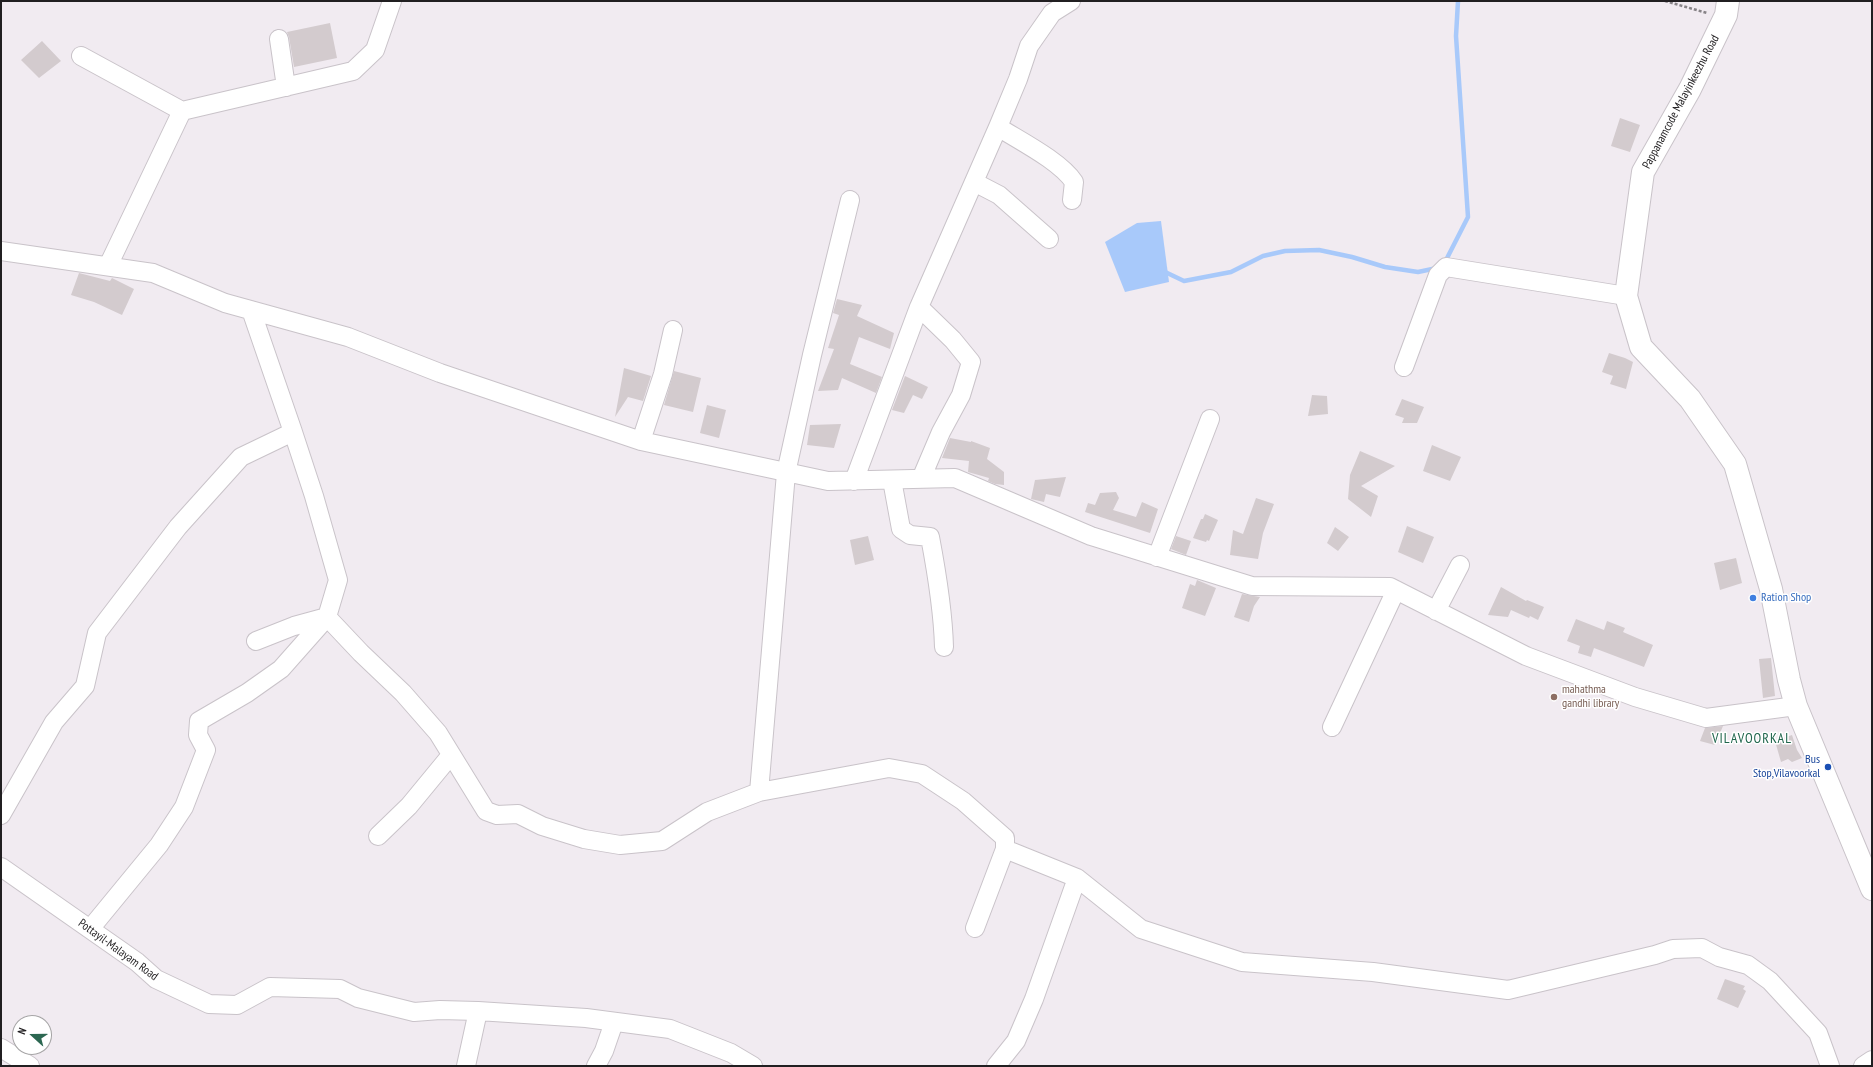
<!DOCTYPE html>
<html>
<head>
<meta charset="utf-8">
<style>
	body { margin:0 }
	#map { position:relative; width:1873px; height:1067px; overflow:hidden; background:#f1ebf1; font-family:"PT Sans Narrow",sans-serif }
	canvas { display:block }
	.frame { position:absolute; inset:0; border:2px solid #211f21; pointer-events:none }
	.north { position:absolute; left:12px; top:1015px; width:40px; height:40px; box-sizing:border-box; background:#fff; border:1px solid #a6a5a6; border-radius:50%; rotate:291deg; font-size:11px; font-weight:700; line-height:16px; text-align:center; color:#211f21 }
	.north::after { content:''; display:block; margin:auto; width:14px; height:18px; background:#2c6751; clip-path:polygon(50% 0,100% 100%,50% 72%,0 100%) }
</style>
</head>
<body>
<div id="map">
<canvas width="1873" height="1067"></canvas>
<div class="frame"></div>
<div class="north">N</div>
</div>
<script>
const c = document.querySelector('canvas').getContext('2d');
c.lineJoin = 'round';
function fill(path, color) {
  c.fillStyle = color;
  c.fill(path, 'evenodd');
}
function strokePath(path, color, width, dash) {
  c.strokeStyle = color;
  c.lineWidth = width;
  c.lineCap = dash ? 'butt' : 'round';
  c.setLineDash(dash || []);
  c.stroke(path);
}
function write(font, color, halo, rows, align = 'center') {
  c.font = font + ' "PT Sans Narrow",sans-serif';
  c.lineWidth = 3;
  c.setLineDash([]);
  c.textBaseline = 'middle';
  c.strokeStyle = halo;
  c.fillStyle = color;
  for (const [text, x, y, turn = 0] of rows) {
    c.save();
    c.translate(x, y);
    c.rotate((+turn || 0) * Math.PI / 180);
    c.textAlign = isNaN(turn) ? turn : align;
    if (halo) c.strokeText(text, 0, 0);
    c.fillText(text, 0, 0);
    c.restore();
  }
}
fill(new Path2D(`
	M1161,221L1169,282L1125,292L1105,242L1137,223Z`), '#a8c9fa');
strokePath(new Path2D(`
	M1444,264L1468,217L1456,36L1458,1
	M1163,271L1184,281L1231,272L1263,256L1285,251L1319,250L1352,257L1385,267L1418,272L1437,268`), '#a8c9fa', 4.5);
fill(new Path2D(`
	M330,23L337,58L294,67L289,37L287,32Z
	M42,41L61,61L39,78L21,60Z
	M1620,118L1640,125L1630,152L1611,146Z
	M79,273L110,281L112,278L134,289L122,315L94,302L71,295Z
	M837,299L862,305L857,316L894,333L890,349L859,337L850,364L882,377L876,393L842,378L838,390L818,391L834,349L828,348L839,315L833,313Z
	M1609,353L1625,358L1633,362L1626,389L1610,384L1613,376L1602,372Z
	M624,368L651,376L643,401L628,397L615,417Z
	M674,371L701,378L693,412L664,405Z
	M905,376L928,387L922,399L913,395L904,413L892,410Z
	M1312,395L1327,396L1328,414L1308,416Z
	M1402,399L1424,407L1417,423H1402L1404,418L1395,415Z
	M707,405L726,410L719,438L700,433Z
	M841,424L834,448L807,445L810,425Z
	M950,438L971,442V441L990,448L987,459L1004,472V485L995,484L988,481L989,478L968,472L969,461L942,458Z
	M1432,445L1461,457L1450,481L1423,471Z
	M1360,451L1395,466L1361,486L1378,496L1371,517L1348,499L1350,475Z
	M1066,477L1060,497L1046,494L1044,502L1031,499L1035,480Z
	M1116,492L1119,498L1113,510L1136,517L1142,502L1158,509L1150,533L1085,512L1088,503L1095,505L1100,493Z
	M1256,498L1274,504L1263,533L1258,559L1230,555L1233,530L1243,534Z
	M1205,514L1218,520L1209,541L1207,540L1206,542L1193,538L1201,519H1203Z
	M1407,526L1434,537L1423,563L1398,552Z
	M1335,527L1349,537L1338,551L1327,543Z
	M868,536L874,560L855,565L850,540Z
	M1176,536L1191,541L1186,555L1171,549Z
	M1736,558L1742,583L1720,590L1714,563Z
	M1197,580L1216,588L1205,616L1182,608L1190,584L1195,586Z
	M1501,587L1526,601L1527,600L1544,607L1538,620L1530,616L1529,618L1511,610L1508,617L1488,615Z
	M1242,594L1260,597L1254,606L1249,622L1234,617Z
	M1576,619L1604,630L1607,621L1625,628L1623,632L1653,645L1644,667L1594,648L1591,657L1578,653L1580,646L1567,641Z
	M1771,658L1775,696L1763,698L1759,659Z
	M1723,726L1715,745L1700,741L1705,728Z
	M1792,735L1797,750L1802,758L1792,762L1788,759L1781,762L1775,741Z
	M1725,979L1745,986L1743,989L1746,991L1738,1008L1717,999Z`), '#d3cbce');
const minor = new Path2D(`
	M279,39L286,87
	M81,56L182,111
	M998,127C1020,141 1060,161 1074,182L1072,200
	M974,182L999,195L1049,239
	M1,251L153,273L225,303L348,337L440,373L641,441L828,481L955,478L1091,536L1252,586L1390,587L1526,656L1635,697L1706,718L1796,706
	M108,266L182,111L353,71L375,50L392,1
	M1404,367L1438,275L1446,267L1626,296
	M641,441L663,374L673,330
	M921,479L941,432L961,395L971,362L953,340L919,307L998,127L1018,79L1029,46L1052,13L1071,1
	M892,480L901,529L910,535L930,537C937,574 943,610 944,647
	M854,481L919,307
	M1157,557L1210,419
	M1436,611L1460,565
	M256,641L294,626L327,617L361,653L403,693L438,733L486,811L497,815L518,814L542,826L584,839L620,845L662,841L707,812L759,792L889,768L922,774L963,801L1005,838V849L975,928
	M1332,727L1396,590
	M759,792L786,473L812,355L850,200
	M1,815L54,722L85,686L97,633L178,527L241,457L293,432L251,310
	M378,836L409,806L451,755
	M1005,849L1077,878L1141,929L1242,962L1373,972L1508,990L1655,955L1673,949L1702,948L1719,957L1748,965L1770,981L1818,1033L1830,1066
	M1,867L137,962L156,979L209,1004L237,1005L270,987L340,989L358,998L414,1012L440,1010L478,1011L586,1018L670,1029L731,1053L753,1066
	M90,929L159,845L184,807L206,750L198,735L199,721L247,693L281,669L327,617L338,580L314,496L293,432
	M1,1048L30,1066
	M466,1066L478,1011
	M596,1066L604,1051L614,1022
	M996,1066L1016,1041L1034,999L1077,878
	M1863,1066L1872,1060`);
const major = new Path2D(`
	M1728,1L1726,15L1690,89L1643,172L1626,296L1641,347L1690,399L1735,464L1771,589L1789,680L1796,706L1872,889`);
strokePath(minor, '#c9c3c9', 20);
strokePath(major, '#c9c3c9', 24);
strokePath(new Path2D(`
	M1665,1L1707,13`), '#878387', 2.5, [3, 2]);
strokePath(minor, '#fff', 18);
strokePath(major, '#fff', 22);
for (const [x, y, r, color] of [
	[1753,598,4,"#3f7fe0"],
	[1554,697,4,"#8d6e63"],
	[1828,767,4,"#1a4fb4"]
]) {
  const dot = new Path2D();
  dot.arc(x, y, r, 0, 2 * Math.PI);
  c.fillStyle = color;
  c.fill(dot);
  strokePath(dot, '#fff', 1.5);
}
write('12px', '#211f21', '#fff', [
	["Pappanamcode Malayinkeezhu Road",1681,102,-62],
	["Pottayil-Malayam Road",118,950,36]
]);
write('12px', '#366cbe', '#fff', [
	["Ration Shop",1761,598]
], 'left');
write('12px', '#785e54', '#fff', [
	["mahathma",1562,690],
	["gandhi library",1562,704]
], 'left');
write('12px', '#164399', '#fff', [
	["Bus",1820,760],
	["Stop,Vilavoorkal",1820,774]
], 'right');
c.letterSpacing = '1px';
write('14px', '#20664d', '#fff', [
	["VILAVOORKAL",1752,739]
]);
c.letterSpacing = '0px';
</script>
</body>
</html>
